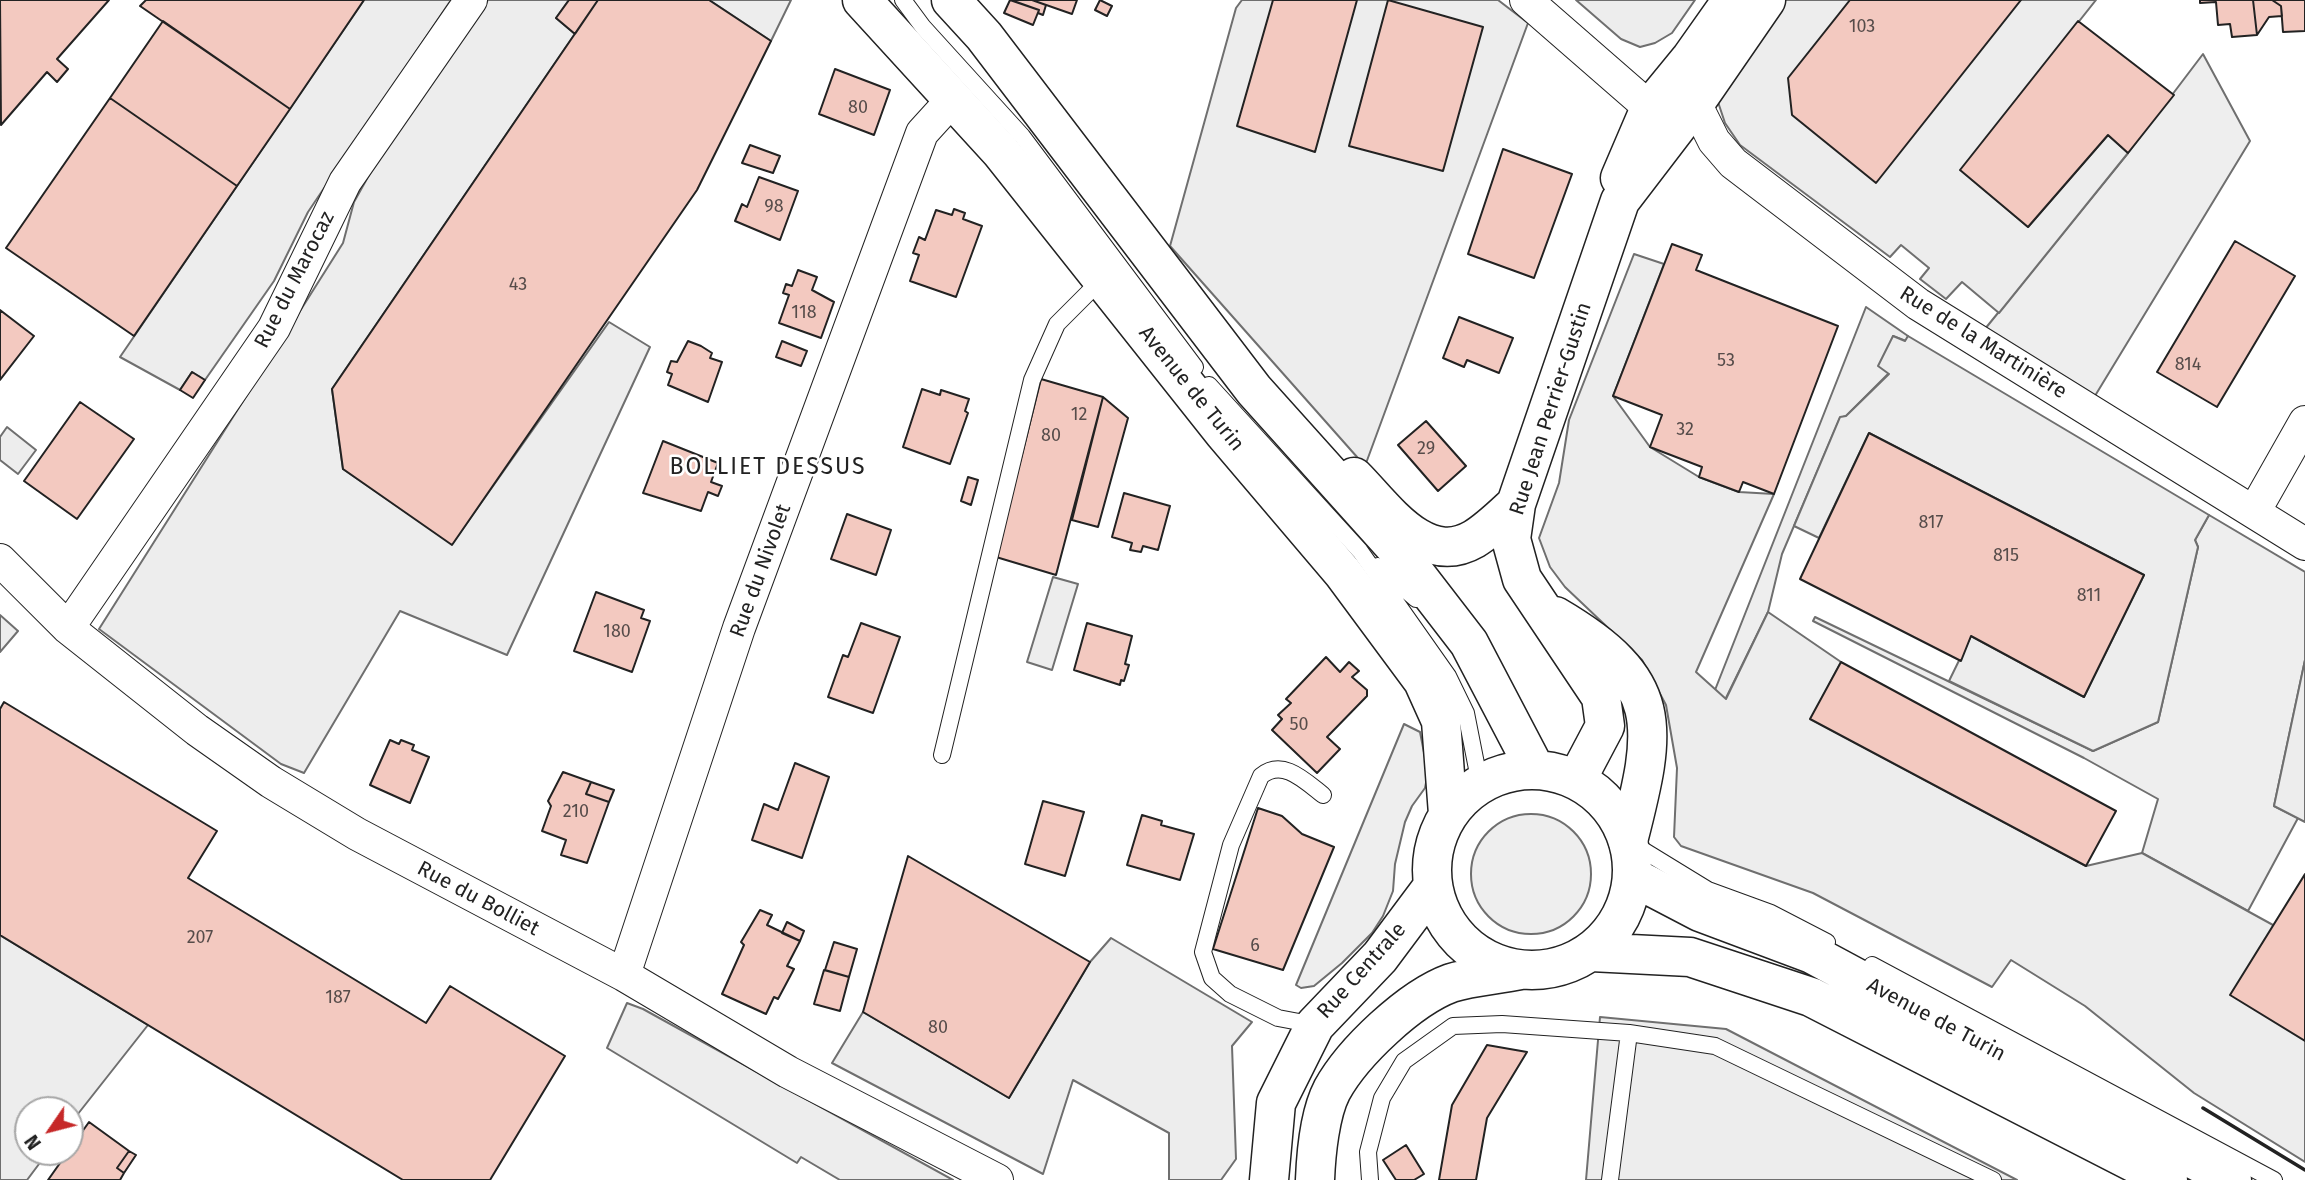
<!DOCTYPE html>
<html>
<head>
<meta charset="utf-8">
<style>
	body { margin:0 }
	#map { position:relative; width:2305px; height:1180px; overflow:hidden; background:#fff; font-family:"Fira Sans",sans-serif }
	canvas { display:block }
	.north { position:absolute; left:14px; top:1096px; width:70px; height:70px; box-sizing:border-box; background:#fff; border:2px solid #a7a7a7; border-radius:50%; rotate:235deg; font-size:19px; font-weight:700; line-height:28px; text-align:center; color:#222 }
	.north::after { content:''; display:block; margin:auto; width:24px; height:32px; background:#c62828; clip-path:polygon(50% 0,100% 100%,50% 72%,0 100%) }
</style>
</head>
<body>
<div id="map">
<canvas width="2305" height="1180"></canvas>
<div class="north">N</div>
</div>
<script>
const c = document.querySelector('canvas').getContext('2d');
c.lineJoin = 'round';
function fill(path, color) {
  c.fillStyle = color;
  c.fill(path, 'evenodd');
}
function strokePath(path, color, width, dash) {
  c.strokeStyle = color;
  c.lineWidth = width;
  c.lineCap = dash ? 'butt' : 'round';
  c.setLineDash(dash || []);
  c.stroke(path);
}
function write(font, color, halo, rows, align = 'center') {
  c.font = font + ' "Fira Sans",sans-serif';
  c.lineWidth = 5;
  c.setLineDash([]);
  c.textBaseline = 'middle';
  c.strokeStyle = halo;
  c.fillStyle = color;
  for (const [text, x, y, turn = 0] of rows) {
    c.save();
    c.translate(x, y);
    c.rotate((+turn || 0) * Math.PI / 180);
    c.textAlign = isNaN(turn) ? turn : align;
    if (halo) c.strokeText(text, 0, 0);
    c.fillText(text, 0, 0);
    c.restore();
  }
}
const green = new Path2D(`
	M2203,54L2250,141L2087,409L1976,340L2128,153Z
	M1866,307L1908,336L1906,341L1893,336L1889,373L1846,416L1840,418L1782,554L1768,612L1725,700L1715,690Z
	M2209,515L2305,572V660L2274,806L2298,818L2248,911L2142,853L2158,799L2084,758L1813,621L1815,617L2093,751L2158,722L2198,547L2195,540Z
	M1404,724L1420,732L1428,773L1425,788L1412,806L1405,822L1395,864L1393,891L1383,916L1372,933L1342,963L1314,986L1301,988L1296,985Z
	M1471 874a60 60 0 1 1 120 0a60 60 0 1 1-120 0Z`);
fill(green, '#eee');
strokePath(green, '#6f6f6f', 2);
const parking = new Path2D(`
	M364,0H451L308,212L274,281L205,380L192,372L180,390L120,357Z
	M488,0H569L556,18L575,34L332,389L343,469L452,544L609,322L650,347L507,655L400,611L304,773L281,764L99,629L343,243L354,202L378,159Z
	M709,0H791L771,41Z
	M1242,0H1498L1528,23L1365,466L1170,246L1236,8Z
	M1576,0H1695L1672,33L1655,43L1640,47L1621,39Z
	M1779,0H2096L1961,170L2028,227L2108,135L2128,153L1999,313L1962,282L1946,299L1920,279L1929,268L1901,245L1890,257L1740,145L1725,123L1717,99Z
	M1634,254L1664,264L1613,396L1650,447L1699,477L1739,492L1774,494L1696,672L1726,699L1768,612L1841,662L1811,719L2086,866L2142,853L2273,925L2305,1041V1162L2194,1093L2085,1006L2011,960L1992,987L1813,893L1681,846L1674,837L1677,768L1666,705L1642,660L1565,587L1550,567L1539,538L1559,483L1569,420Z
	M1893,336L1905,341L1908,336L2209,515L2195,540L2198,547L2158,722L2093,751L1949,681L1971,636L2084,697L2144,575L1869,433L1819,538L1794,526L1840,417L1846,416L1889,374L1878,366Z
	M7,427L36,450L18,474L0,460V437Z
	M1053,577L1078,584L1052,670L1027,662Z
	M0,615L18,631L0,652Z
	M2305,660V822L2274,806Z
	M0,935L148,1025L70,1124V1110H28V1152H48L27,1180H0Z
	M1111,938L1252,1022L1232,1046L1236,1159L1221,1180H1169V1133L1073,1080L1043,1174L832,1063L863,1012L1009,1098L1090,962Z
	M627,1003L643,1009L953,1180H840L801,1157L797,1163L607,1048Z
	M1600,1017L1726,1029L2017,1180H1586Z`);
fill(parking, '#ededed');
strokePath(parking, '#6f6f6f', 2);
const building = new Path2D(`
	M0,0H109L57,59L68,69L57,82L47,72L1,125Z
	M146,0H364L290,109L140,6Z
	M598,0L575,34L556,18L569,0Z
	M598,0H709L771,41L697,190L452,545L343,469L332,389Z
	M1010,0L1039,10L1033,25L1004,13Z
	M1011,0H1032L1046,5L1043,15L1038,13L1039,10Z
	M1032,0H1077L1072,14Z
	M1100,0L1112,6L1107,16L1095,10Z
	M1273,0H1357L1315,152L1237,126Z
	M1388,0L1483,27L1443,171L1349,146Z
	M1850,0H2021L1876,183L1792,115L1788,78Z
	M2200,0H2253L2257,35L2232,37L2230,24L2218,25L2216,2L2200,3Z
	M2253,0H2272L2281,6L2282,16L2269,17L2257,35Z
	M2272,0H2305V31L2283,32L2281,6Z
	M163,21L290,109L237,186L110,98Z
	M2078,21L2174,95L2128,153L2108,135L2028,227L1960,170Z
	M835,69L890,90L874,135L819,114Z
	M110,98L237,186L134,336L6,248Z
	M750,145L780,156L773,173L742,163Z
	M1503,149L1572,174L1534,278L1468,254Z
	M759,177L798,191L780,240L735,221L742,204L747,207Z
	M954,209L965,213L963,219L982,226L956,297L910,281L919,255L913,253L919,237L925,240L936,210L952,215Z
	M2235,241L2295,276L2217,407L2157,372Z
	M1672,244L1702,255L1696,270L1838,326L1774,494L1743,482L1739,492L1699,477L1702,467L1650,447L1662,415L1613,396Z
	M798,270L817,277L812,290L834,302L821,338L779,323L789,295L783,293L786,284L792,286Z
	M0,310L34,336L0,380Z
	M1459,317L1513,338L1499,373L1467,360L1464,367L1443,358Z
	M688,341L701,346L712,353L710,358L722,362L708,402L668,385L672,374L667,372L671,361L677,362Z
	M782,341L807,351L801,366L776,357Z
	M192,372L205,380L193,398L180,390Z
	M1041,379L1103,397L1056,575L996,557Z
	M922,389L940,395L941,390L969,399L965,411L968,413L950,464L903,447Z
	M1103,397L1128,418L1098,527L1072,520Z
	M80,402L134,439L77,519L24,481Z
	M1426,421L1466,466L1438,491L1398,445Z
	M1869,433L2144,575L2084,697L1971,636L1961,661L1800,579Z
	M663,441L718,463L711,482L722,486L718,496L708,492L701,511L643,493Z
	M968,477L978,480L971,505L961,501Z
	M1124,493L1170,506L1158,550L1143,546L1141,552L1130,550L1132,543L1112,537Z
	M847,514L891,530L876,575L831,559Z
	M596,592L644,610L641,618L650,621L632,672L574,651Z
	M861,623L900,637L873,713L828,697L843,655L848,657Z
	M1087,623L1132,636L1125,664L1129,665L1124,681L1121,680L1120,685L1074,670Z
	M1326,657L1340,672L1349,662L1359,671L1352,677L1367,690V696L1327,737L1340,749L1317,773L1272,730L1282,719L1278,715L1291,703L1286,699Z
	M1841,662L2116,811L2086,866L1810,719Z
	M4,702L217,831L188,878L426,1023L450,986L565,1056L490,1180H403L0,935V709Z
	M390,740L399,744L401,740L414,745L412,750L429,757L410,803L370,785Z
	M795,763L829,777L802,858L752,840L764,804L778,810Z
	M563,772L591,782L586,794L609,802L587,863L561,855L566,840L542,831L551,806L548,801Z
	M591,782L614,790L609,802L586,794Z
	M1043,801L1084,812L1065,876L1025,864Z
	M1258,808L1282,816L1302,834L1334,847L1283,970L1213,949Z
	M1142,815L1162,821L1161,825L1194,834L1180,880L1127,865Z
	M908,856L1090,962L1009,1098L863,1012Z
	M2305,874V1041L2230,995Z
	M760,910L772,915L767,925L800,941L787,966L794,969L778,999L774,997L766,1014L722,994L744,945L741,942Z
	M787,922L804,931L800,941L782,933Z
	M834,942L857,949L849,977L825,970Z
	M824,970L849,977L840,1011L814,1004Z
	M1487,1045L1527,1052L1487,1118L1476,1180H1439L1452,1105Z
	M89,1122L129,1151L117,1168L124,1173L120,1180H48Z
	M1406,1145L1424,1174L1414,1180H1396L1383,1160Z
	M129,1151L136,1155L124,1173L117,1168Z`);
fill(building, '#f3c9c0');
strokePath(building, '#222', 2);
const service = new Path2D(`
	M903,0L923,27L1022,136L1195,367
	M1209,385L1360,551L1448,676L1466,713L1480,784
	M1378,566L1416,599
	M942,755L1032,380L1057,324L1103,278
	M1628,841L1708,890L1771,913L1827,942
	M1872,965L2274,1180
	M1315,1025L1278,1018L1230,994L1212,978L1203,952L1231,845L1261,776C1283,758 1305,781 1323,795
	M1370,1180L1368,1152L1382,1098L1404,1061L1453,1026L1502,1024L1629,1033L1715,1046L1993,1180
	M1610,1180L1629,1033`);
const minor = new Path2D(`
	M1526,0L1650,108
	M1695,103L1714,141L1733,163L1918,304L2305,544
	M2254,512L2305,422
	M0,560L68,628L197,730L271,782L357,834L624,975L788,1072L997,1180
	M68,628L274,328L345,182L471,0
	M624,975L739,628L922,133L952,100`);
const tertiary = new Path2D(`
	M1620,178L1650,108L1691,58L1732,0
	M1354,477C1385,508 1424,568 1474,539C1489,530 1503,516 1516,504
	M1555,616C1666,681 1658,725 1628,841
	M1577,779L1605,726L1601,697L1522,579L1511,539L1516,504L1620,201L1695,103L1766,0`);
const secondary = new Path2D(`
	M862,0L1001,152L1224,433L1343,573L1423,681L1441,721L1448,814
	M951,0L984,36L1254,390L1395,547L1469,643L1535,769
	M1432 870a100 100 0 1 1 200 0a100 100 0 1 1-200 0Z
	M1633,877L1700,912L1812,954L2232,1180
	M1591,952L1690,957L1811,997L2168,1180
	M1269,1180L1276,1103L1315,1025L1380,957L1433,886
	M1315,1180C1316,1154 1320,1113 1332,1090C1353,1052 1410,998 1451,983C1473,976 1498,975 1521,970`);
strokePath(service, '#222', 18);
strokePath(minor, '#222', 34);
strokePath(tertiary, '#222', 41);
strokePath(secondary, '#222', 41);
strokePath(service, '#fff', 16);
strokePath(minor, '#fff', 32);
strokePath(tertiary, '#fff', 38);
strokePath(secondary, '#fff', 38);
strokePath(new Path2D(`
	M2203,1108L2305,1170`), '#222', 3.5);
write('18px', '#564c4a', null, [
	["103",1862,27],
	["80",858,108],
	["98",774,207],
	["43",518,285],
	["118",804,313],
	["53",1726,361],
	["814",2188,365],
	["12",1079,415],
	["32",1685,430],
	["80",1051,436],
	["29",1426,449],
	["817",1931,523],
	["815",2006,556],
	["811",2089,596],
	["180",617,632],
	["50",1299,725],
	["210",576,812],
	["207",200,938],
	["6",1255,946],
	["187",338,998],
	["80",938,1028]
]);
write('21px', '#222', '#fff', [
	["Rue du Marocaz",295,280,-63],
	["Rue de la Martinière",1983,343,32],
	["Avenue de Turin",1191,389,51],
	["Rue Jean Perrier-Gustin",1551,409,-72],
	["Rue du Nivolet",761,571,-70],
	["Rue du Bolliet",478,899,28],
	["Rue Centrale",1362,971,-48],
	["Avenue de Turin",1936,1020,28]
]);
c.letterSpacing = '2px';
write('23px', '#222', '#fff', [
	["BOLLIET DESSUS",768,468]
]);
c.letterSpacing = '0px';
</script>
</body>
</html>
